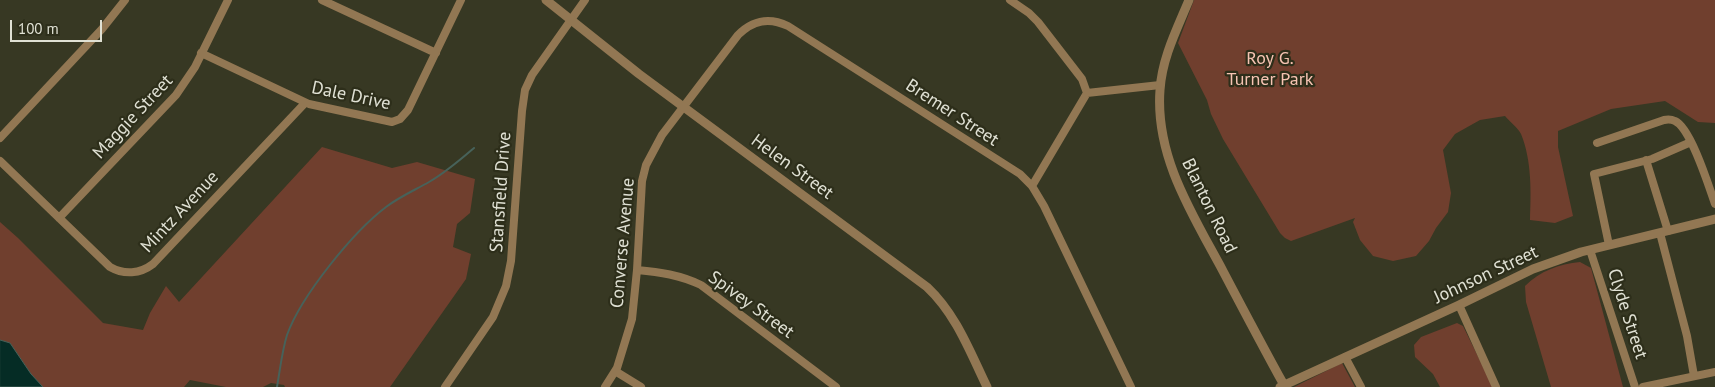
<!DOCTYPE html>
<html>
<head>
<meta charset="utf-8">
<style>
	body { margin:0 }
	#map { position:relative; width:1715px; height:387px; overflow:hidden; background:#373823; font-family:"PT Sans",sans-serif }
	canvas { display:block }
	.scale { position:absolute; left:10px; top:20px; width:92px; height:22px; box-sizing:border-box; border:2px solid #e0e1d4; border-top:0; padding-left:6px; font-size:15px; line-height:18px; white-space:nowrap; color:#e0e1d4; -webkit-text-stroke:4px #2d2e1a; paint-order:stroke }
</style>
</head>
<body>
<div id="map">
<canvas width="1715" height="387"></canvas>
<div class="scale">100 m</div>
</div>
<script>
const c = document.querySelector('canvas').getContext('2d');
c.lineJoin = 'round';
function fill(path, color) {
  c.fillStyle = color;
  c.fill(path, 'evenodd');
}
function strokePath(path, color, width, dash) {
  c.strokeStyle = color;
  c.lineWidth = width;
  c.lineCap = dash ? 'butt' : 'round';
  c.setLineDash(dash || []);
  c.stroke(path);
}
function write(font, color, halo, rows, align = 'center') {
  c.font = font + ' "PT Sans",sans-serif';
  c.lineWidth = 4.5;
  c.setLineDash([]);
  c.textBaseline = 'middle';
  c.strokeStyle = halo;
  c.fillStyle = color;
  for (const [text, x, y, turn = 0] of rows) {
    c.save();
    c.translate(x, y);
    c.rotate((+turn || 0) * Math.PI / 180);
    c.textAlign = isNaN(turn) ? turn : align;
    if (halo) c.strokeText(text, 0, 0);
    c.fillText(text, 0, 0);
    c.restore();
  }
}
fill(new Path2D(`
	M1194,0H1715V123L1698,122L1665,101L1611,109L1558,131V147L1573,216L1555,223L1530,220C1531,192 1532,161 1521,134C1518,128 1510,122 1505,116L1480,120L1455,134L1443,150L1451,193L1448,212L1436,228L1429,241L1416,256L1393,261L1373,256L1360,240L1353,222L1355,218L1291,241L1285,238L1280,233L1223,139L1211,114L1207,100L1178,43Z
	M322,147L392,168L417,162L475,179L470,213L457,224L453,247L471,254L466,279L390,387H285L284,385L271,383L263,387H226L190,380L184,387H43L31,374L10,343L0,340V222L18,238L103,323L143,330L150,313L166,286L179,302Z
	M1580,262L1591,268L1623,387H1551L1526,302L1525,286C1540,271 1559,264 1580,262Z
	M1457,323L1463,326L1493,387H1440L1433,374L1415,357L1414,345L1421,337Z
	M1342,363L1355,387H1294Z`), '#703f2e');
const water = new Path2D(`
	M0,340L10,343L31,374L43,387H0Z`);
fill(water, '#052c25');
strokePath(water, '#47625a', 1);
strokePath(new Path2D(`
	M277,387C280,370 282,351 287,335C301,296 353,232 386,207C399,197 415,190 429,182C445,173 460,160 474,148`), '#47625a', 2);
strokePath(new Path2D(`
	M322,0L436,53
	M1010,0L1029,13L1038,22L1082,79L1087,93
	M201,53L309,104L392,122L400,119L408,110L461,0
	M0,138L102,29L125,0
	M1597,143L1664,120C1668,119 1671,119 1675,121C1691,128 1709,187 1715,204
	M1646,160L1668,231
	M0,161L110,267C124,275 140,274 153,264L305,103
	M1032,186L1087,93L1160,85
	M59,218L176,95L195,67L228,0
	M1660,233L1687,336L1694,376
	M1609,245L1594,174L1652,159L1691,142
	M1590,250L1635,387
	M637,270C660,272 680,275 701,285L836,387
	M1459,305L1496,387
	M1345,357L1361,387
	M615,371L641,387
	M445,387L493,317L506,286L511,261L522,111L525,90L532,75L585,0
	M605,387L617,368L632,319L637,270L642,181L646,165L662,135L738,35C753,20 769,17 788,26L1020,174L1032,186L1044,206L1131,387
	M1643,387L1715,372`), '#927753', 8);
strokePath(new Path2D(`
	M546,0L639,74L927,287C956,314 970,352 987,387
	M1189,0C1177,29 1162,58 1160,90C1155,157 1193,215 1223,271C1243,309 1263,347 1284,385
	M1280,387L1459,305L1533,269L1581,252L1715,219`), '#927753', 9);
write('18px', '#f7c4b3', '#2d2e1a', [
	["Roy G.",1270,59],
	["Turner Park",1270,80]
]);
write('18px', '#e0e1d4', '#2d2e1a', [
	["Dale Drive",351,96,12],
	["Bremer Street",952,113,33],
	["Maggie Street",133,117,-47],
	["Helen Street",792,167,36],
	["Stansfield Drive",501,192,-86],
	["Blanton Road",1209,206,64],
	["Mintz Avenue",180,212,-47],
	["Converse Avenue",623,243,-85],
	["Johnson Street",1486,275,-25],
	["Spivey Street",751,305,36],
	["Clyde Street",1627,314,72]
]);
</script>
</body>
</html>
